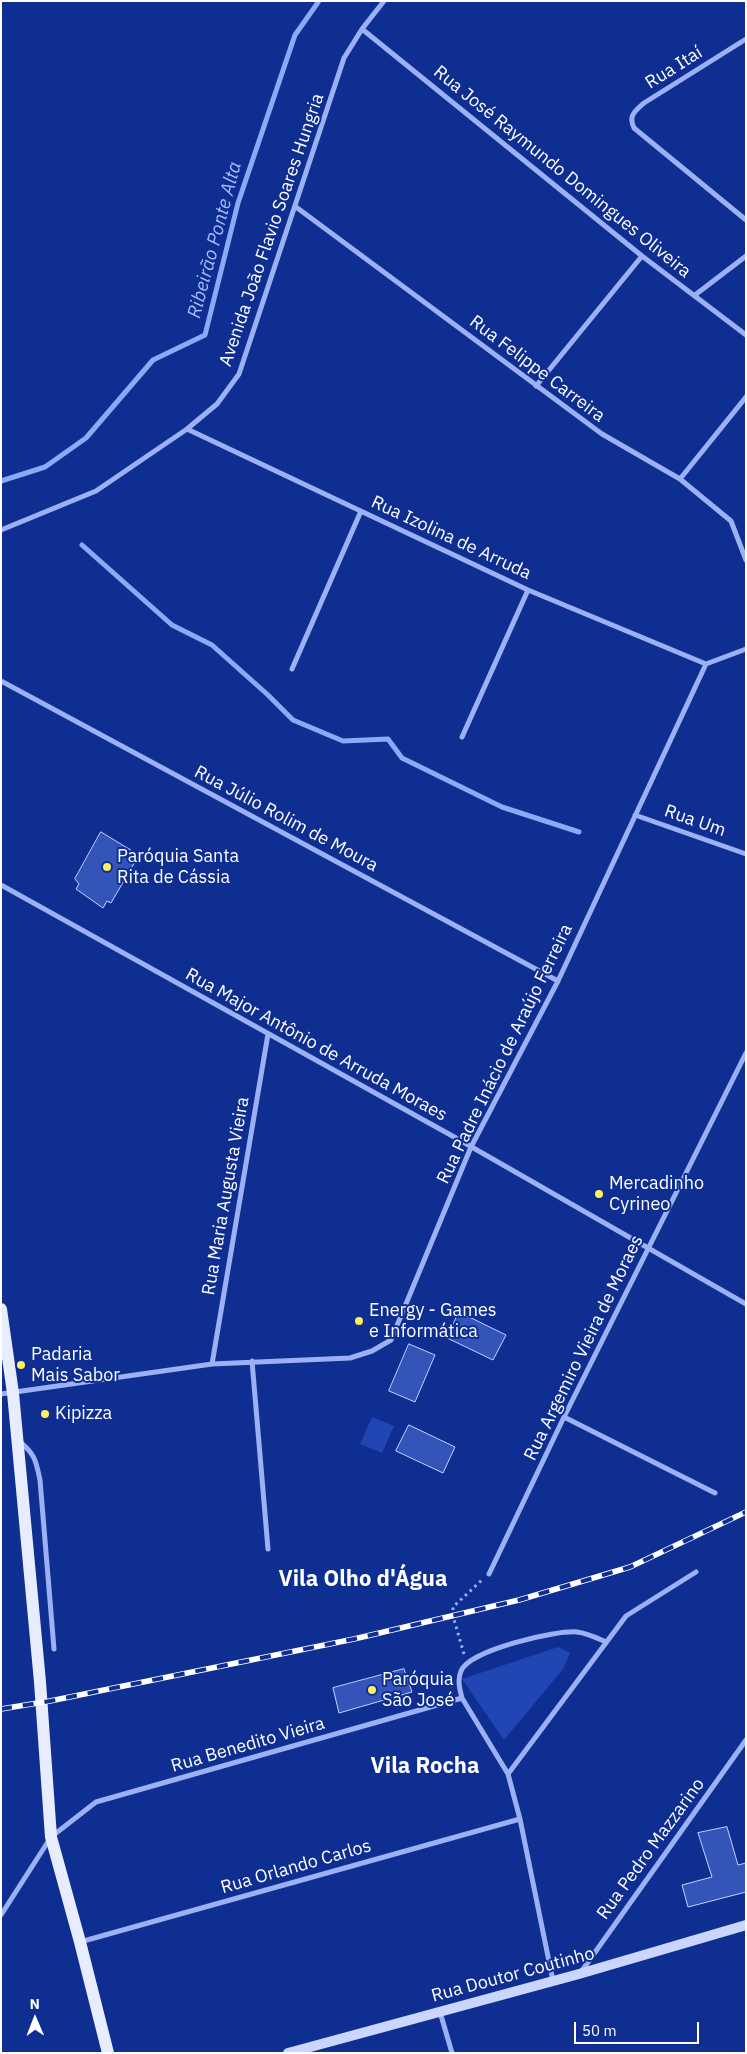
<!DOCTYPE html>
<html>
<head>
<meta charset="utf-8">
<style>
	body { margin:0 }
	#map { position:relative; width:747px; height:2054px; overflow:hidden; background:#0f2e92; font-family:"IBM Plex Sans",sans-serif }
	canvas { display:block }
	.frame { position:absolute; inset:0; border:2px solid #fff; pointer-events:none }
	.north { position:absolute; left:10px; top:1994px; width:50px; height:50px; -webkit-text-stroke:4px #0f2e92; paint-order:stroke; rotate:359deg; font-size:14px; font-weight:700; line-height:20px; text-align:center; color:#fff }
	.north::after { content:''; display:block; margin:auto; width:18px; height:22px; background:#fff; clip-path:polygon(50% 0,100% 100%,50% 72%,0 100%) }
	.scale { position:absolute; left:574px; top:2022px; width:125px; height:22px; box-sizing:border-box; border:2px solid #fff; border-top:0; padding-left:6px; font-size:15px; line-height:18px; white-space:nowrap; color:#fff; -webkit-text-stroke:4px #0f2e92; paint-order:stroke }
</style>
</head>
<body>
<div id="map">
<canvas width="747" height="2054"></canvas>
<div class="frame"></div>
<div class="north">N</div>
<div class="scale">50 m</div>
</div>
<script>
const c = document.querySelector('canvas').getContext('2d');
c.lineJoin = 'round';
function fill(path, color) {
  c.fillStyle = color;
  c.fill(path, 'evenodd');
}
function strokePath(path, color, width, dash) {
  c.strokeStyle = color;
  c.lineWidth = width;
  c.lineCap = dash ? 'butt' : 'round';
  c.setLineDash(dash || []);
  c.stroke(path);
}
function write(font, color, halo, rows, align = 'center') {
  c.font = font + ' "IBM Plex Sans",sans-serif';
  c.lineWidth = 4;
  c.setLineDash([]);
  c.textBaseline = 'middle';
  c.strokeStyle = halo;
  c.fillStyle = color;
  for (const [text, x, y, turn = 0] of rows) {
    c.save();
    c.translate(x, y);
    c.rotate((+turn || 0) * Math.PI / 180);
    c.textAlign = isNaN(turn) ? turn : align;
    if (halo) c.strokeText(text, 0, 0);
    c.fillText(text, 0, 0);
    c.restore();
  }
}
fill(new Path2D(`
	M372,1417L394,1426L382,1453L360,1444Z
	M558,1647L570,1653L563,1669L504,1740L462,1679Z`), '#2145b2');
strokePath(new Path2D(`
	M1,481L45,467L86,438L153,360L205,335L238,203L295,35L319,1
	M82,545L172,625L212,645L268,695L293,720L343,741L388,739L402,758L502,807L579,832`), '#8ca9f7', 5);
const building = new Path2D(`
	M101,832L139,855L111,903L107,901L103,908L76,889L79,884L75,879Z
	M459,1312L506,1335L493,1360L447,1338Z
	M409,1344L435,1355L415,1402L389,1391Z
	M409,1425L455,1447L443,1473L396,1451Z
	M404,1669L412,1692L339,1713L333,1688Z
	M727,1827L738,1865L746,1863V1892L688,1907L682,1885L712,1877L698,1833Z`);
fill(building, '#3355ba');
strokePath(building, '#c2d2fe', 1);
strokePath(new Path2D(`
	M464,1654L453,1616V1607L483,1579`), '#9bb1f4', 3, [2.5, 4]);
strokePath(new Path2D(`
	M362,29L642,256L746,335
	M746,39L644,103C635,111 628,116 634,128L746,220
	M296,207L602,434L680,479L731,521L746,560
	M695,295L746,256
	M536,386L642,256
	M187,429L528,590L706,664
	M680,479L746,397
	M1,530L96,491L187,429L217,404L239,374L344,58L362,29L384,1
	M292,669L361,511
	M1,681L558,981
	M462,737L528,590
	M635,815L746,854
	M1,885L456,1138L746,1304
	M252,1361L268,1549
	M212,1364L268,1034
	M1,1394L212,1364L350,1358L372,1351L391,1340L471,1147L558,981L706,664L746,649
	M564,1417L715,1493
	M20,1442C35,1454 36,1461 40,1480L54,1649
	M489,1574L564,1417L746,1053
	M508,1774L626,1616L696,1572
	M1,1915L51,1837L96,1802L462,1698
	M80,1942L520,1819
	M581,1972L746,1740
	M553,1981L520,1819L508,1774L462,1698C460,1690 457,1680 461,1671C469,1650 556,1630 577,1632C587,1633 597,1638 606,1642
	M440,2012L452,2053`), '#9bb1f4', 5);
strokePath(new Path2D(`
	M288,2053L579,1974L746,1925`), '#cad6fd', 10);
strokePath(new Path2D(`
	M1,1309L13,1393L40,1682L51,1837L80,1942L108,2053`), '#e7ecff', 12);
const rail = new Path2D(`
	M1,1709L50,1701L354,1639L519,1600L630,1567L746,1512`);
strokePath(rail, '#fff', 5.5);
strokePath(rail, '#0f2e92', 4, [11]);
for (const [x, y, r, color] of [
	[107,867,5,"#fff05d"],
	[599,1194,5,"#fff05d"],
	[359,1321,5,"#fff05d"],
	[21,1365,5,"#fff05d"],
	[45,1414,5,"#fff05d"],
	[372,1690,5,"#fff05d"]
]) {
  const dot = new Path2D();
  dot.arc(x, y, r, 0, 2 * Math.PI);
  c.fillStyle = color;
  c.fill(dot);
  strokePath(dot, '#0f2e92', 2);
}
write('18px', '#fff', '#0f2e92', [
	["Rua Itaí",674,68,-32],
	["Rua José Raymundo Domingues Oliveira",562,172,39],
	["Avenida João Flavio Soares Hungria",272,230,-71],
	["Rua Felippe Carreira",537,369,37],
	["Rua Izolina de Arruda",451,538,25],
	["Rua Júlio Rolim de Moura",286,819,28],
	["Rua Um",695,821,19],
	["Rua Major Antônio de Arruda Moraes",316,1045,29],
	["Rua Padre Inácio de Araújo Ferreira",505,1054,-64],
	["Rua Maria Augusta Vieira",226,1196,-80],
	["Rua Argemiro Vieira de Moraes",584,1348,-64],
	["Rua Benedito Vieira",248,1745,-16],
	["Rua Pedro Mazzarino",651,1849,-54],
	["Rua Orlando Carlos",296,1867,-16],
	["Rua Doutor Coutinho",513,1975,-15]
]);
write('18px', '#fff', '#0f2e92', [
	["Paróquia Santa",117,857],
	["Rita de Cássia",117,878],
	["Mercadinho",609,1184],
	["Cyrineo",609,1205],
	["Energy - Games",369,1311],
	["e Informática",369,1332],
	["Padaria",31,1355],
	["Mais Sabor",31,1376],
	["Kipizza",55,1414],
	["Paróquia",382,1680],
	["São José",382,1701]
], 'left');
write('italic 19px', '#a7bcfb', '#0f2e92', [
	["Ribeirão Ponte Alta",215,240,-75]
]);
write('bold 22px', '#fff', '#0f2e92', [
	["Vila Olho d'Água",363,1580],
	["Vila Rocha",425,1767]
]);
</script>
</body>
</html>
